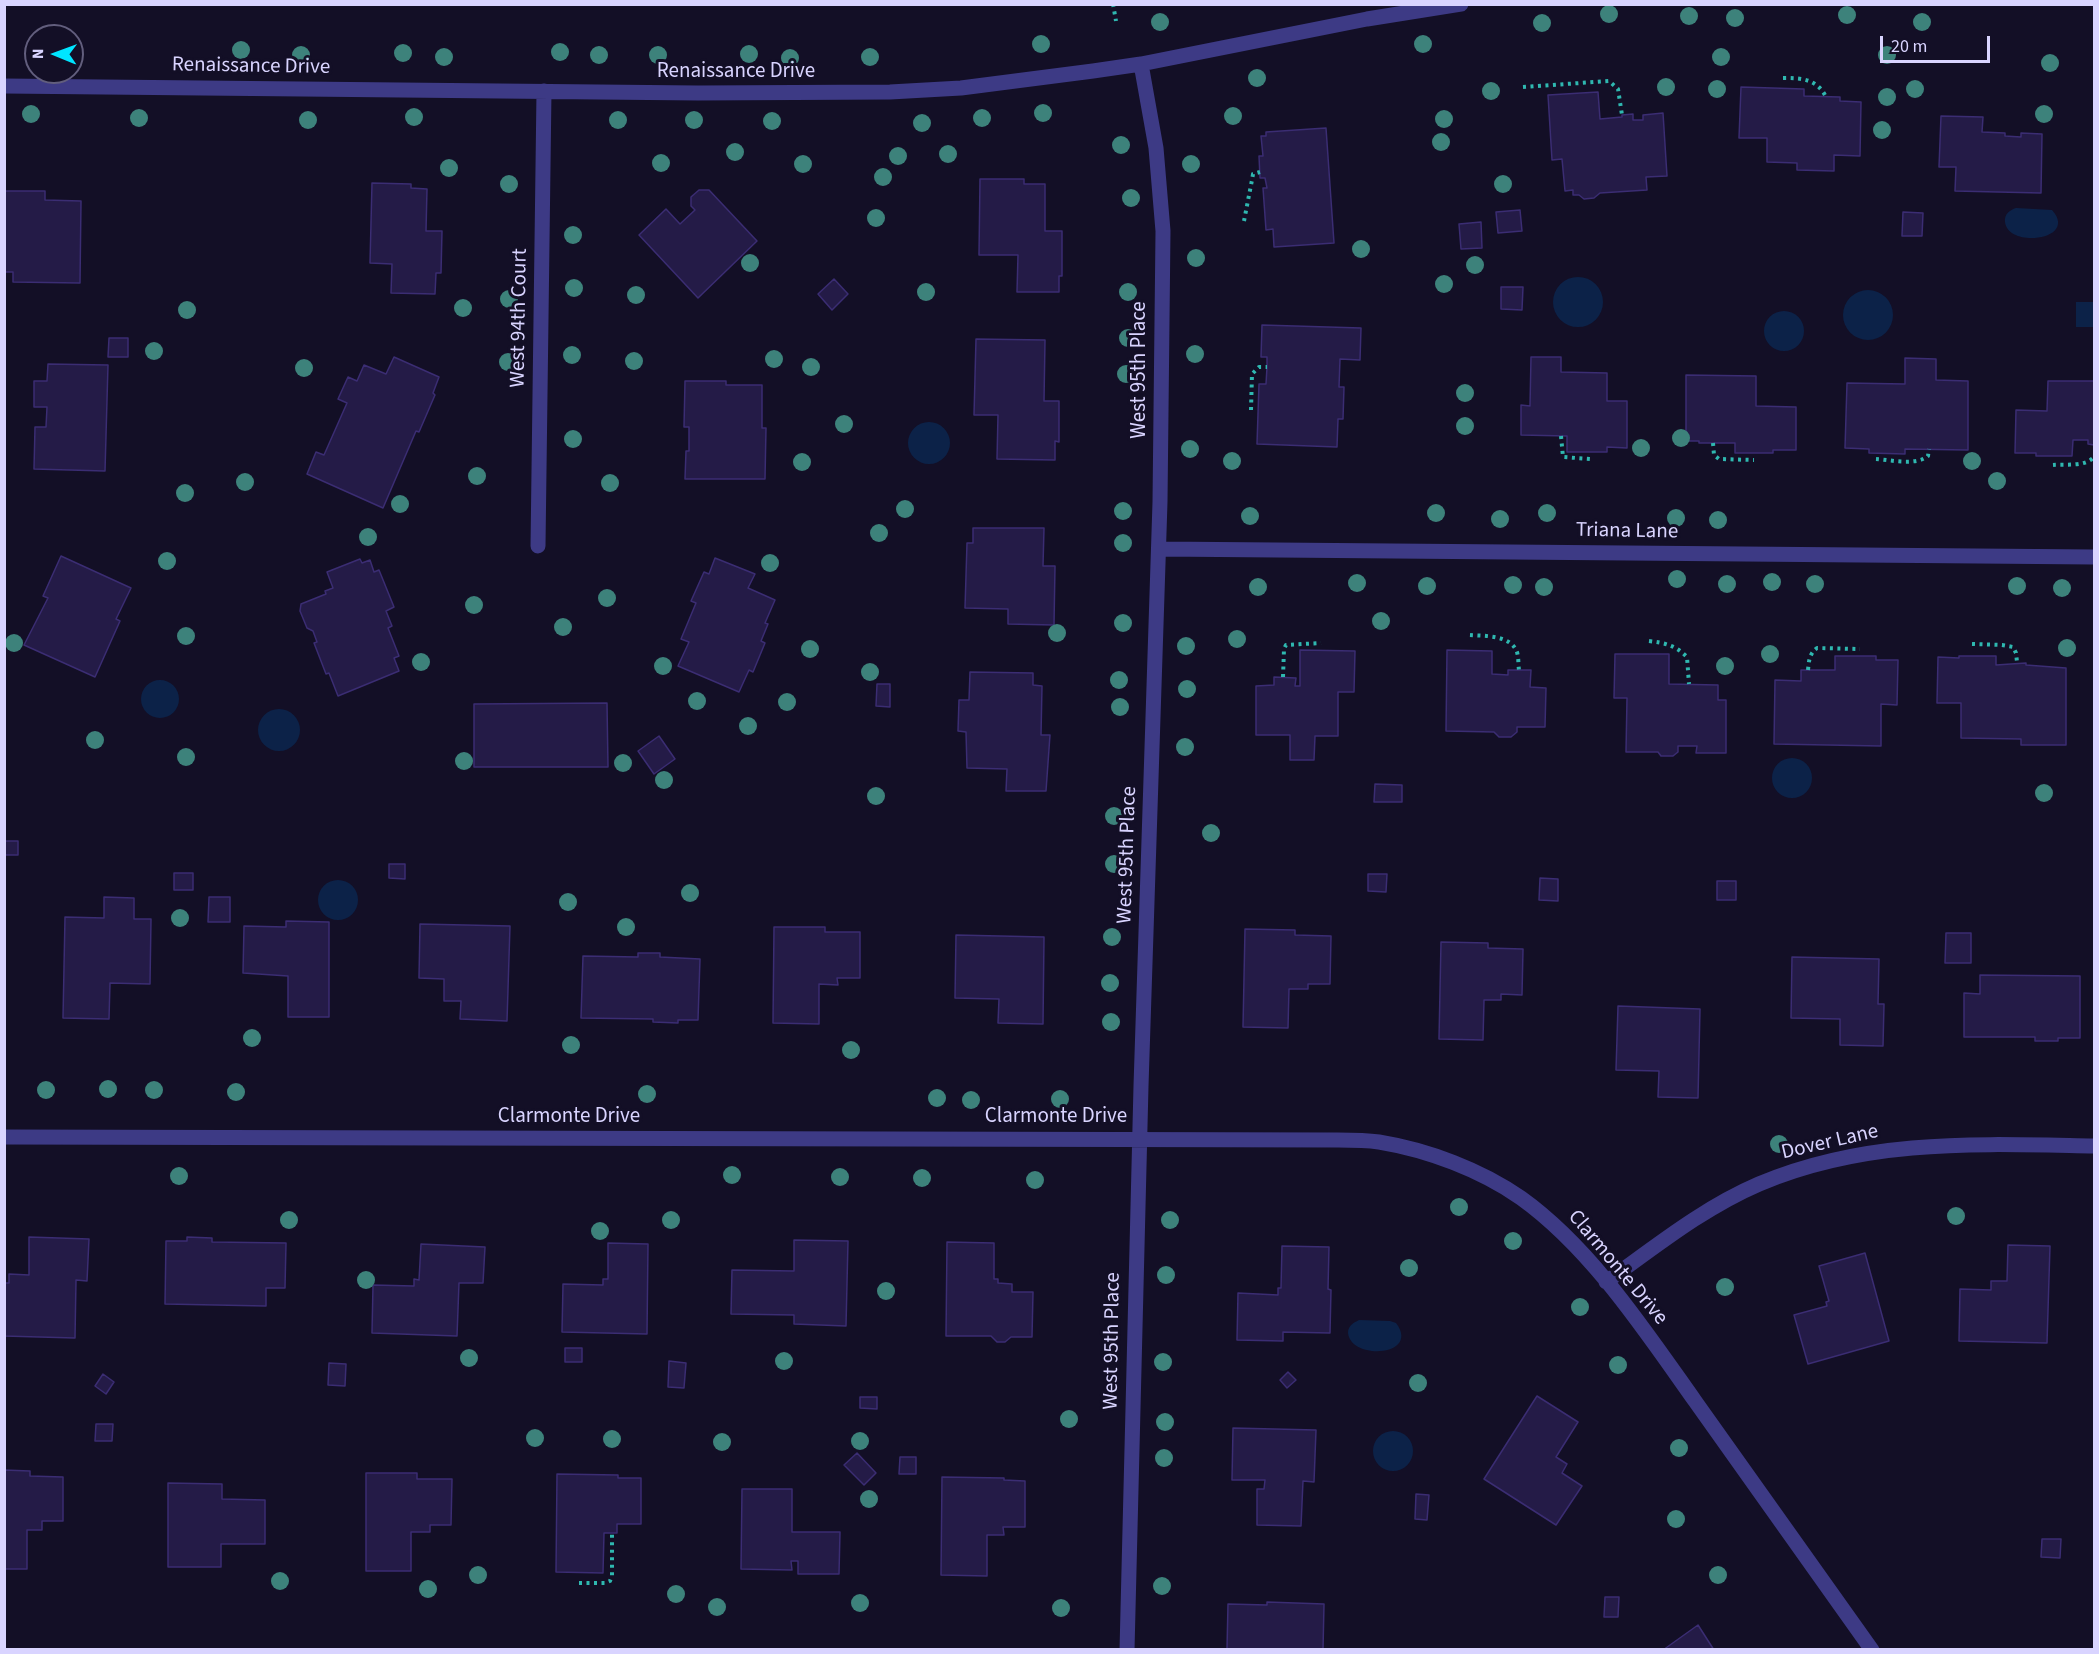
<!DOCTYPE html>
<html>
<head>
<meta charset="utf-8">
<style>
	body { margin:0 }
	#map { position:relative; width:2099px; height:1654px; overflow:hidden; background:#130f26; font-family:"Source Sans 3",sans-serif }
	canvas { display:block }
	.frame { position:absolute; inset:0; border:6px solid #d9d4ff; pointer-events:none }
	.north { position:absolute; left:24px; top:24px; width:60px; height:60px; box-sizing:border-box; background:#130f26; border:2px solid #625e7d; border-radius:50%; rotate:271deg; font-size:16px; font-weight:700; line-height:24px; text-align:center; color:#d9d4ff }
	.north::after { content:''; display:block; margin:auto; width:21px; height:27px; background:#00e5ff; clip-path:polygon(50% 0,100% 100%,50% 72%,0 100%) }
	.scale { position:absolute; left:1880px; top:36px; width:110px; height:27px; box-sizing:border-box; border:3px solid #d9d4ff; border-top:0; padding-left:8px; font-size:18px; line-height:21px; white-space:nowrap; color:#d9d4ff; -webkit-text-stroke:4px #130f26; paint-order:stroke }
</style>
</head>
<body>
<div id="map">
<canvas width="2099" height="1654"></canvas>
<div class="frame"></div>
<div class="north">N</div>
<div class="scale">20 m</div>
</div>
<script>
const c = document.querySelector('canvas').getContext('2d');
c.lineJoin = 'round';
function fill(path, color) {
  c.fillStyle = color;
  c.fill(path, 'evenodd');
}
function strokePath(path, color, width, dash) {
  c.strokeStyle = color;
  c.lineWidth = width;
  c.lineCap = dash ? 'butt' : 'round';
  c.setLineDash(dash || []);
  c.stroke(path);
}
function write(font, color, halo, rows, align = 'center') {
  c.font = font + ' "Source Sans 3",sans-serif';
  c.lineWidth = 6;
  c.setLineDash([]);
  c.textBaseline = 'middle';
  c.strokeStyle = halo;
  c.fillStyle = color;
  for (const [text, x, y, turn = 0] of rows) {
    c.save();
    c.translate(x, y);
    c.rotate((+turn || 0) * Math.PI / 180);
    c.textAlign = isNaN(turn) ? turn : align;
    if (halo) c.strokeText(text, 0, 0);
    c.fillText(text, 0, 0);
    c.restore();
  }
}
fill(new Path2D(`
	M2016,208L2052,210C2079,240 2008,249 2005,222C2004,214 2010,210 2016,208Z
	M1553 302a25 25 0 1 1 50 0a25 25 0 1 1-50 0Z
	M1843 315a25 25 0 1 1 50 0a25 25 0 1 1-50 0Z
	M2076,302H2094V327H2076Z
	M1764 331a20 20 0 1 1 40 0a20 20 0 1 1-40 0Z
	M908 443a21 21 0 1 1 42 0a21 21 0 1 1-42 0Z
	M141 699a19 19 0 1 1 38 0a19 19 0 1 1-38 0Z
	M258 730a21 21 0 1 1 42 0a21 21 0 1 1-42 0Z
	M1772 778a20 20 0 1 1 40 0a20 20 0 1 1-40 0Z
	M318 900a20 20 0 1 1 40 0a20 20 0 1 1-40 0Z
	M1359,1320L1390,1321L1396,1323C1421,1356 1351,1361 1348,1333C1348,1326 1353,1323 1359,1320Z
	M1373 1451a20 20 0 1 1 40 0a20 20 0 1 1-40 0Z`), '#0c2248');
const building = new Path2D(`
	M1741,87L1804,89V96L1840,97V101L1861,102L1860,156L1834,155V171L1797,170V163L1767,162V138H1739Z
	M1598,92L1600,119L1622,117V115L1633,114V120H1643V115L1663,113L1667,176L1646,177L1647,190L1600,193L1594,198L1584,199L1579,195H1573V190L1565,191L1562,159L1552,160L1548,95Z
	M1941,116L1983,117L1982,132L2005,133V136L2021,137V133L2042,134L2041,193L1955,191L1956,167H1939Z
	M1326,128L1334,243L1274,247L1273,229L1266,230L1263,188H1267L1265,178H1260L1259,156H1263L1261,136H1266V132Z
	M980,179H1024V184H1045V231H1062V276H1059V292H1017L1018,255H979Z
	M372,183L411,184V188L427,189L426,231H442L441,273H436L435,294L391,293L392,264L370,263Z
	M699,190H709L757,241L698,298L639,235L666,209L680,224L695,210L691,206V197Z
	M4,191H45V200L81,201L80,283L13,282V272H4Z
	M1520,210L1522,231L1498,233L1496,212Z
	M1903,212L1923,213L1922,236H1902Z
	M1481,222L1482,248L1461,249L1459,224Z
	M834,279L848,294L832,310L818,294Z
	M1501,287H1523L1522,310L1501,309Z
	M1262,325L1361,328L1360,360L1340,359L1339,387H1344L1343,419H1338L1337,447L1257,444L1259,384H1266L1267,367V357H1261Z
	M109,338H128V357H108Z
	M976,339L1045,340L1044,401H1059V442L1055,441V460L997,459L998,415H974Z
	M394,357L439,377L433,393L435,395L419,432L416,431L383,508L307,474L316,452L324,455L347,403L338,399L348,377L357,381L364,365L386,374Z
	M1531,357H1561V372L1607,373V401H1627V448L1607,447V452H1567V436L1521,435V405L1530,406Z
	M1905,358L1936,359V380L1968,381V450L1905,449V454L1869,453V449L1845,448L1847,383L1905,384Z
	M48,364L108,365L105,471L34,469L35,427H46L47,407H34V381H47Z
	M1686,375L1756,376V406L1796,407V450H1773V453H1735V443H1699V441H1686Z
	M685,381H726V385H762V428H766L765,479H685L686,451H689V427H684Z
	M2048,381H2094V445L2088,444V440H2073L2072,456H2036V453H2015L2016,410L2047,411Z
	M973,528H1044L1043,566H1055L1054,625L1008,624V609L965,608L967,543H973Z
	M61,556L131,588L116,619L120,621L95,677L24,645L48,598L43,596Z
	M715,558L755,574L748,588L775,600L765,623L768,624L761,641L765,643L753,672L749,670L739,692L678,666L689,642L681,639L696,603L691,601L704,572L709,574Z
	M360,559L362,563L370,560L374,572L379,570L394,607L386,611L392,626L388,628L399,656L394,658L399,671L338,696L329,673L326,674L314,643L317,642L313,631L307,628L300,611L301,604L326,594L325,591L333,588L327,572Z
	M1300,650L1355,651L1354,692H1338V736H1315L1314,760H1290V735H1256V686L1274,685V677L1296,678L1295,686H1300Z
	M1447,650L1492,651V674L1508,675V670H1531L1530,687L1546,688L1545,727H1517V732L1511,737H1499L1494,732L1446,731Z
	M1615,654H1669V684L1718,685V700H1726V753H1696L1697,746H1678V752L1673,756H1661L1658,752H1626L1627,698H1614Z
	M1835,656H1876V660H1898L1897,705L1881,704V746L1774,744L1775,680L1801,681V670H1835Z
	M1959,656H1996V665L2026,663V665L2066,668V745H2021V739L1961,738V703H1937L1938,657L1959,658Z
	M970,672L1033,673V685L1042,686L1041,735H1050L1046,791H1006L1007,769L967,768L966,732L958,731L959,700H969Z
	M877,684H890V707L876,706Z
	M607,703L608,767H474V704Z
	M659,736L675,759L654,774L638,751Z
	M1375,784L1402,785V802H1374Z
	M4,841H18V855H4Z
	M389,864H405V879L389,878Z
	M174,873H193V890H174Z
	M1368,874H1387L1386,892L1368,891Z
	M1540,878L1558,879V901L1539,900Z
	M1717,881H1736V900H1717Z
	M104,897L134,898V919H151L150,984L110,983L109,1019L63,1018L65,917L104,918Z
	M209,897H230V922H208Z
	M286,921L329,922V1017H288V976L243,973L244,926L286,927Z
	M420,924L510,926L507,1021L460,1019L461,1001H444V979L419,978Z
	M774,927H825V932H860V978H837L838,985L819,984V1024L773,1023Z
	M1245,929L1295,930V935L1331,936L1330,984H1308V989H1289L1288,1028L1243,1027Z
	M1946,933H1971V963H1945Z
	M956,935L1044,937L1043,1024L998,1023L999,999L955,998Z
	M1441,942L1488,943V948L1523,949L1522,995L1501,994V1000H1484L1483,1040L1439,1039Z
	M638,953H660V957L700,959L698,1020H678V1023L653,1022V1019L581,1018L583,956L638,957Z
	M1792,957L1879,959L1878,1004H1884L1883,1046L1840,1045V1019L1791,1018Z
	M1980,975L2080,976V1038H2058V1041H2035V1037H1964V993L1980,994Z
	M1618,1006L1700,1009L1698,1098L1658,1097L1659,1071L1616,1070Z
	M29,1237L89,1239L87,1281L76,1280L75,1338L4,1336V1283H9V1274L29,1275Z
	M187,1237L212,1238V1242L286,1243L285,1288H266V1306L165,1304L166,1241H187Z
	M794,1240L848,1241L846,1326L794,1324V1315L731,1314L732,1270L794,1271Z
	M947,1242L994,1243V1279H998V1283L1012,1284V1292H1033L1032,1337H1011L1005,1342H997L991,1336H946Z
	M608,1243L648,1244L647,1334L562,1332L563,1284L603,1285V1279H608Z
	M421,1244L485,1247L483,1283H459L457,1336L372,1333L373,1285L414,1286V1279L419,1280Z
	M2008,1245L2050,1246L2047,1343L1959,1341L1960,1289L1991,1290V1281H2007Z
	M1282,1246L1329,1247L1328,1289L1331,1290L1330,1333L1283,1332V1341L1237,1340L1238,1293L1278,1295V1288H1281Z
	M1865,1253L1889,1341L1808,1364L1794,1315L1827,1306L1826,1302L1829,1301L1819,1266Z
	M565,1348H582V1362H565Z
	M669,1361L686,1363L684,1388L668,1387Z
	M329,1363L346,1364L345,1386L328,1385Z
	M1288,1372L1296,1380L1287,1388L1280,1380Z
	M103,1374L114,1382L106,1394L95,1386Z
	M1537,1396L1578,1422L1556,1457L1567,1464L1562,1473L1582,1486L1556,1525L1484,1479Z
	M860,1397H877V1409L860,1408Z
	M96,1424H113L112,1441H95Z
	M1233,1428L1316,1430L1314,1482L1303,1481L1301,1526L1257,1525V1489H1264L1265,1480H1232Z
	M857,1453L876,1473L864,1485L844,1465Z
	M900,1457H916V1474H899Z
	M4,1470L30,1471V1476L63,1477V1521H42V1530H27V1569H4Z
	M366,1473H417V1479H452L451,1525H430V1532H411V1571H366Z
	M557,1474L618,1475V1478H641V1524H617V1533H604L603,1573L556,1572Z
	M942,1477L1004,1478V1480L1025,1481V1527H1003L1004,1535H987V1576L941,1575Z
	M168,1483L222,1484V1499L265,1500V1544H221V1567H168Z
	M742,1489H792V1532H840L839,1574H798V1561H791L792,1570L741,1569Z
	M1416,1494L1429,1495L1427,1520L1415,1519Z
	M2042,1539H2061L2060,1558L2041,1557Z
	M1605,1597H1619L1618,1617H1604Z
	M1267,1602L1324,1604L1323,1650L1227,1649L1228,1604L1267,1605Z
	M1698,1625L1714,1650H1663Z`);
fill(building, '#241b47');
strokePath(building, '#3b2d73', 1.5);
strokePath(new Path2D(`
	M1113,4L1116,21
	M1783,78C1802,78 1817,79 1826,97
	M1523,87L1609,81L1618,89L1622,115
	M1244,221L1252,180L1253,174L1260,172
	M1251,410L1252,374L1259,367H1267
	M1561,436L1563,457L1590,459
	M1713,443L1714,455L1719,459L1754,460
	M1876,459C1891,460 1916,466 1928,456L1929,449
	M2053,465C2066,464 2085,467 2094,457
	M1470,635C1484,636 1509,635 1516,650C1519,655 1518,664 1519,670
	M1649,641C1665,643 1675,645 1687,657L1689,684
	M1972,644L2002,645L2013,647L2016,653L2017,662
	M1808,670C1809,661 1809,654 1817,648L1860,649
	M1283,677L1284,649L1286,645L1321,643
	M579,1583H605L610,1581L612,1576V1533`), '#2fb8b0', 4, [3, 4.5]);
strokePath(new Path2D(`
	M4,86L698,93L890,92L961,88L1093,71L1141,64L1367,19L1461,4
	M538,546L544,91
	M1160,549L2094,557
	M4,1137L1338,1140C1351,1140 1365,1140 1379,1142C1428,1150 1481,1170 1521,1198C1591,1248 1646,1332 1695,1401C1754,1484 1813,1567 1872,1650
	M1606,1282C1655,1247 1703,1208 1759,1184C1867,1138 1980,1144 2094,1146
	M1127,1650L1141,1086L1160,502L1163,231L1156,148L1141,64`), '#3d3a85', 15);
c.fillStyle = '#3d827b';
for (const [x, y] of [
	[1609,14],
	[1847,15],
	[1689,16],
	[1735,18],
	[1160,22],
	[1922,22],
	[1542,23],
	[1041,44],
	[1423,44],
	[241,50],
	[560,52],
	[403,53],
	[749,54],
	[301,55],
	[599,55],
	[658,55],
	[1887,55],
	[444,57],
	[870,57],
	[1721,57],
	[790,58],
	[2050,63],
	[1257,78],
	[1666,87],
	[1717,89],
	[1915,89],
	[1491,91],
	[1887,97],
	[1043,113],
	[31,114],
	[2044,114],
	[1233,116],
	[414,117],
	[139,118],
	[982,118],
	[1444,119],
	[308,120],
	[618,120],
	[694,120],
	[772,121],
	[922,123],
	[1882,130],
	[1441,142],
	[1121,145],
	[735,152],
	[948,154],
	[898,156],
	[661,163],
	[803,164],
	[1191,164],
	[449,168],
	[883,177],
	[509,184],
	[1503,184],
	[1131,198],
	[876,218],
	[573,235],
	[1361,249],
	[1196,258],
	[750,263],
	[1475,265],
	[1444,284],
	[574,288],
	[926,292],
	[1128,292],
	[636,295],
	[509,299],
	[463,308],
	[187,310],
	[1128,338],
	[154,351],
	[1195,354],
	[572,355],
	[774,359],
	[634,361],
	[508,362],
	[811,367],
	[304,368],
	[1126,374],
	[1465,393],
	[844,424],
	[1465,426],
	[1681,438],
	[573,439],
	[1641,448],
	[1190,449],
	[1232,461],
	[1972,461],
	[802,462],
	[477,476],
	[1997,481],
	[245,482],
	[610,483],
	[185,493],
	[400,504],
	[905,509],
	[1123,511],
	[1436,513],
	[1547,513],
	[1250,516],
	[1676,518],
	[1500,519],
	[1718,520],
	[879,533],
	[368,537],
	[1123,543],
	[167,561],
	[770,563],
	[1677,579],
	[1772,582],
	[1357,583],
	[1727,584],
	[1815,584],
	[1513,585],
	[1427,586],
	[2017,586],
	[1258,587],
	[1544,587],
	[2062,588],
	[607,598],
	[474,605],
	[1381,621],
	[1123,623],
	[563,627],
	[1057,633],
	[186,636],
	[1237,639],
	[14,643],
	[1186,646],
	[2067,648],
	[810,649],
	[1770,654],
	[421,662],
	[663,666],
	[1725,666],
	[870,672],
	[1119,680],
	[1187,689],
	[697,701],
	[787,702],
	[1120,707],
	[748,726],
	[95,740],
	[1185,747],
	[186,757],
	[464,761],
	[623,763],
	[664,780],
	[2044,793],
	[876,796],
	[1114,816],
	[1211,833],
	[1114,864],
	[690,893],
	[568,902],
	[180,918],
	[626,927],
	[1112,937],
	[1110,983],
	[1111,1022],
	[252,1038],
	[571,1045],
	[851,1050],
	[108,1089],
	[46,1090],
	[154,1090],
	[236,1092],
	[647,1094],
	[937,1098],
	[1060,1099],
	[971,1100],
	[1779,1144],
	[732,1175],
	[179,1176],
	[840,1177],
	[922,1178],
	[1035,1180],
	[1459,1207],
	[1956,1216],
	[289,1220],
	[671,1220],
	[1170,1220],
	[600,1231],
	[1513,1241],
	[1409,1268],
	[1166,1275],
	[366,1280],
	[1725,1287],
	[886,1291],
	[1580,1307],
	[469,1358],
	[784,1361],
	[1163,1362],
	[1618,1365],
	[1418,1383],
	[1069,1419],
	[1165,1422],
	[535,1438],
	[612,1439],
	[860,1441],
	[722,1442],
	[1679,1448],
	[1164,1458],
	[869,1499],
	[1676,1519],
	[478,1575],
	[1718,1575],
	[280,1581],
	[1162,1586],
	[428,1589],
	[676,1594],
	[860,1603],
	[717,1607],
	[1061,1608]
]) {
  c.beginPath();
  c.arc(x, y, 9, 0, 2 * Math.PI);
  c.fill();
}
write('21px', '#d9d4ff', '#130f26', [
	["Renaissance Drive",251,67,1],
	["Renaissance Drive",736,72],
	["West 94th Court",520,318,-89],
	["West 95th Place",1140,370,-90],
	["Triana Lane",1627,532,1],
	["West 95th Place",1128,855,-88],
	["Clarmonte Drive",569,1117],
	["Clarmonte Drive",1056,1117],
	["Dover Lane",1830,1143,-13],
	["Clarmonte Drive",1617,1268,50],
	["West 95th Place",1113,1341,-89]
]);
</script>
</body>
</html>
